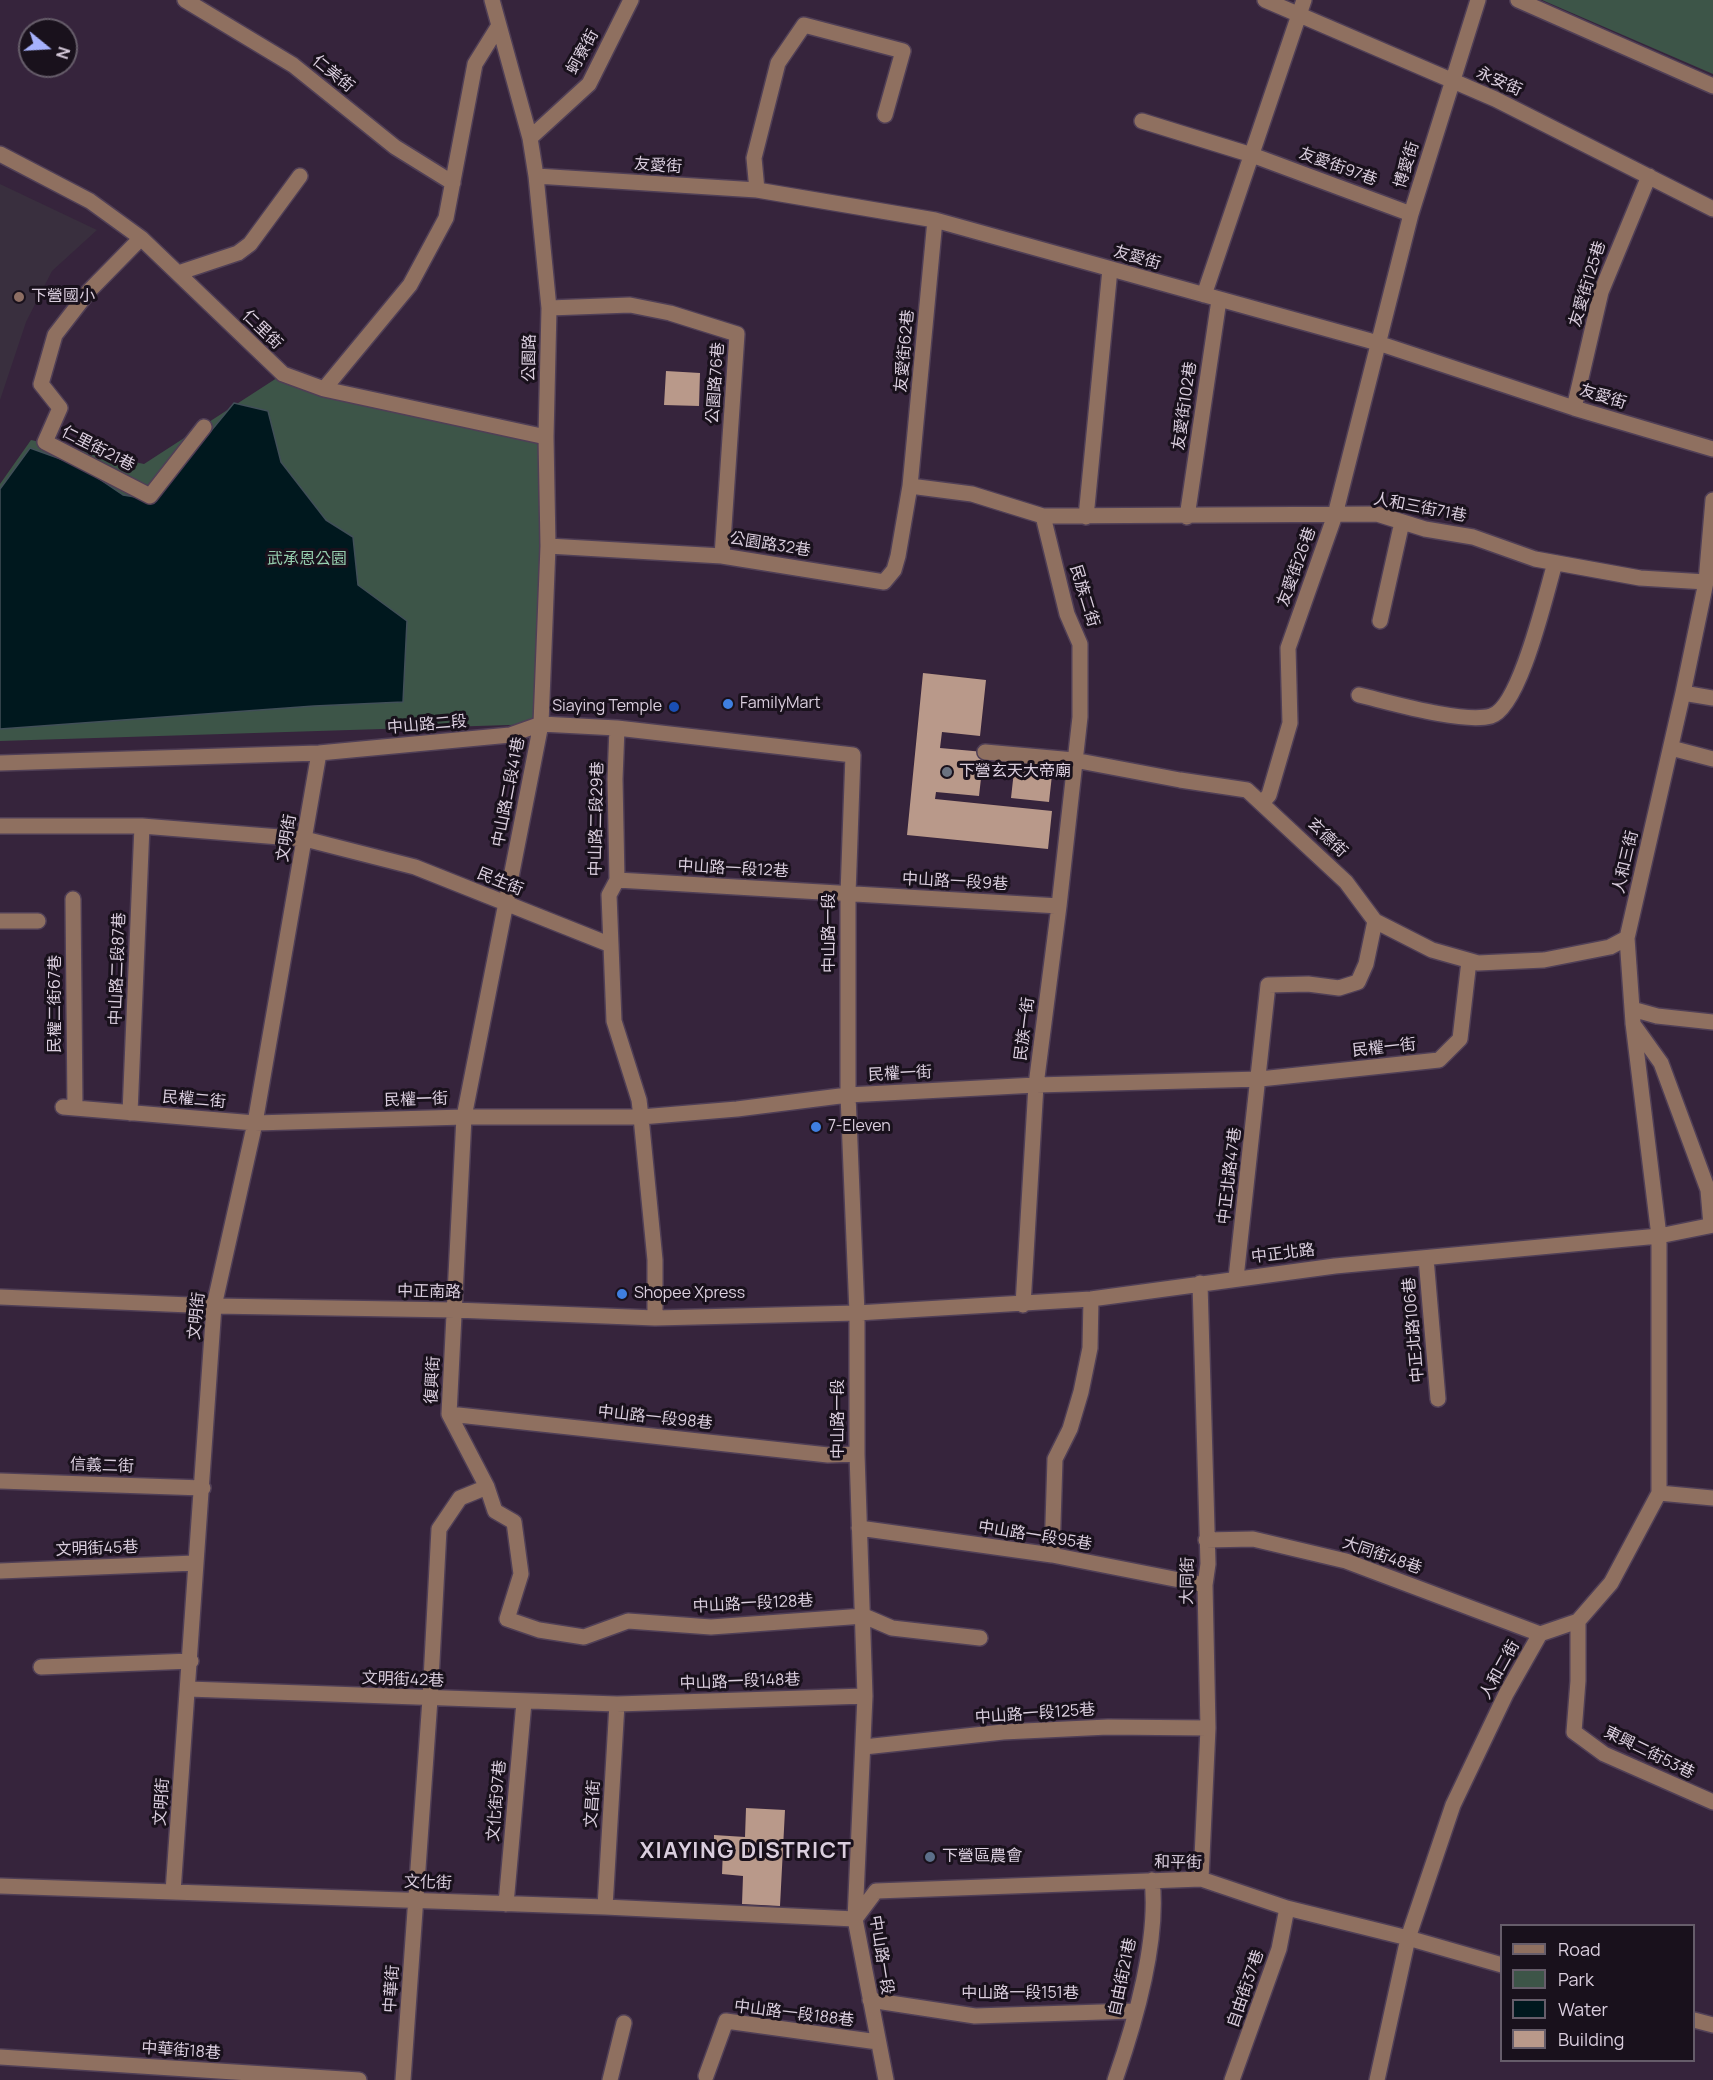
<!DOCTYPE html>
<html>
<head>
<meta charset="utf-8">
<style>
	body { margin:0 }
	#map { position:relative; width:1713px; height:2080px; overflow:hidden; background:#36243c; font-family:Manrope,sans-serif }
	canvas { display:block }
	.legend { position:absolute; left:1500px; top:1924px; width:195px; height:138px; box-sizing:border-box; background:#19111c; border:2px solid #665d6a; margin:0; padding:8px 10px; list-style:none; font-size:18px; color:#dacede }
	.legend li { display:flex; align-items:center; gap:12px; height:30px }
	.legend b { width:30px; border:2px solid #665d6a }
	.north { position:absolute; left:18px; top:18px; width:60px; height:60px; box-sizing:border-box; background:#19111c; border:2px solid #665d6a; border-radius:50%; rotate:108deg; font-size:16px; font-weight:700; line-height:24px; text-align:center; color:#dacede }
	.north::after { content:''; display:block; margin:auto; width:21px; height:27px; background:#a6b1fc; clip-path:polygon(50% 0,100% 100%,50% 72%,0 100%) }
</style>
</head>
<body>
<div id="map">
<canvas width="1713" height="2080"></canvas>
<ul class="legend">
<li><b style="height:8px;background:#8f7060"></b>Road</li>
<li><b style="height:16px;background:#3d5548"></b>Park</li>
<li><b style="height:16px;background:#00181e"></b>Water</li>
<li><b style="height:16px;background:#b9998a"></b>Building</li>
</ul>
<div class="north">N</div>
</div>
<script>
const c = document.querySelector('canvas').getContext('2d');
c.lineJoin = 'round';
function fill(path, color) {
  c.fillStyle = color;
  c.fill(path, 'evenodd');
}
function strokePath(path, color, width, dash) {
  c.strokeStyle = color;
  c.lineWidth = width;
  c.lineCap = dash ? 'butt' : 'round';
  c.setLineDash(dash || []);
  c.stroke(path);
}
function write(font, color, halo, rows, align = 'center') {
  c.font = font + ' Manrope,"Noto Sans TC",sans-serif';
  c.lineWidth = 6;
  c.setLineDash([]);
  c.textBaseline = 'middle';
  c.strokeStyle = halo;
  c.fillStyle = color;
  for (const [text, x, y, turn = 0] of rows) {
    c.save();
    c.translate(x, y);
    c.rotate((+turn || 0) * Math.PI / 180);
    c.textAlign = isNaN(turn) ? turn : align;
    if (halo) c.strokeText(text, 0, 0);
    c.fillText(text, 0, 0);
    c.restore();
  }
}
fill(new Path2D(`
	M0,184L97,230L52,271L26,322L0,400Z`), '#392f3e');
fill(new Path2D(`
	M1542,0H1713V74Z
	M283,374L546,437L541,724L0,741V484L31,440L144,464Z`), '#3d5548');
const water = new Path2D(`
	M234,403L268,411L281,462L326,520L353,537L358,585L407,621L403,702L314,706L0,729V489L30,448L80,466L123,495L154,500Z`);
fill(water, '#00181e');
strokePath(water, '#414f58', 1.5);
fill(new Path2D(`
	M666,371L700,373L699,406L664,405Z
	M923,673L986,680L980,736L942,732L940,748L984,752L979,796L936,792L935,799L1052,811L1048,849L907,835Z
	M1015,762L1053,766L1049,802L1011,798Z
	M746,1808L785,1810L780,1906L742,1904L743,1876L722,1874L723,1849L714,1848V1835L745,1837Z`), '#b9998a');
const minor = new Path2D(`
	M185,0L293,65L395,147L453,183
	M1265,0L1495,99L1713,209
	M1518,0L1713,86
	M1142,121L1252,155L1411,214
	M530,138L589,84L631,0
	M0,154L90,201L141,238L283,374L324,389L546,437
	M536,176L757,190L935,220L1378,343L1574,408L1713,449
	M757,190L754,158L778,63L804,25L903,51L885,115
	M141,238L89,291L55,335L41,384L60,408L45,442L150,496L204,427
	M178,273L238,253L250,244L300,176
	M1204,295L1304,0
	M549,308L630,305L670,313L737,334L722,556
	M324,389L410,285L446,218L475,64L498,27
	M1574,408L1601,292L1649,176
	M910,486L972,494L1043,516L1377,514L1425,529L1473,537L1535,559L1640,578L1706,582
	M1086,517L1110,269
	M1187,517L1219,300
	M548,546L722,556L884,582L894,570L898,556L910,486L935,220
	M1380,621L1402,522
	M1683,693L1713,698
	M1359,695C1389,702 1463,724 1491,716C1520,708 1546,593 1555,563
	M1671,748L1713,759
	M985,752L1074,760L1180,780L1247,790L1346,882L1375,921L1432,950L1478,963L1544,960L1610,947L1627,938
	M0,763L319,753L510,735L541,724L617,728L853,755L848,894V1095L857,1313V1454L865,1696L855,1919L886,2080
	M1262,803L1269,795L1290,723L1288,648L1335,515L1411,214L1478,0
	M0,826H142L305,839L415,867L611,945L614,1021L639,1100L641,1117L655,1260V1318
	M617,880L1059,906
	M73,899L75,1108
	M0,921H38
	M611,945L609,895L617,880L615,779L617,728
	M1632,1009L1657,1016L1713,1022
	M1633,1024L1661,1063L1708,1190L1711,1225
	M63,1107L255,1123L464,1117H641L737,1109L848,1095L1036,1085L1260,1079L1439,1060L1460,1039L1469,961
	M130,1113L142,826
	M1426,1258L1438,1399
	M1236,1278L1268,985L1308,984L1339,988L1358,982L1366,964L1375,921
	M1200,1283L1208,1564L1205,1585L1208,1728L1201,1879
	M0,1297L214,1306L455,1310L655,1318L857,1313L1091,1299L1335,1266L1659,1236L1713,1225
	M1023,1305L1036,1085L1059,906L1080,717V644L1067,614L1043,516
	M449,1414L828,1455L857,1454
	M0,1481L203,1488
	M487,1487L495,1511L514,1522L521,1574L507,1619L539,1630L584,1637L628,1621L711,1627L864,1616L892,1628L980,1638
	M1659,1493L1713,1498
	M859,1528L1052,1555L1205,1585
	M1206,1540L1253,1539L1346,1561L1540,1634
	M1052,1555L1055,1459L1070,1429L1081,1392L1090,1348L1091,1299
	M0,1571L195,1563
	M1578,1621V1681L1574,1732L1604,1754L1713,1802
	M41,1667L191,1661
	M188,1689L617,1704L865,1696
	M864,1747L1003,1732L1108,1727L1208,1728
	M0,1886L605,1907L855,1919
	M173,1892L214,1306L255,1123L319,753
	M506,1904L524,1702
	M605,1907L617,1704
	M855,1919L876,1891L1201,1879L1287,1908L1408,1938L1502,1965
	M870,2000L975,2016L1134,2011
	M1694,2020L1713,2025
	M0,2057L359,2080
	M706,2076L726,2021L878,2042
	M403,2080L430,1699L439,1529L460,1498L487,1487L449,1414L464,1117L541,724L548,546L546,437L549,308L536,176L530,138L492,0
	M610,2080L624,2023
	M1115,2080C1135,2023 1159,1939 1152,1880
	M1232,2080L1279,1949L1287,1908
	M1377,2080L1408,1938L1453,1805L1506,1694L1540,1634L1578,1621L1611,1583L1659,1493V1236L1633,1023L1627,938L1683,693L1706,582L1713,500`);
strokePath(minor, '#503f56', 18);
strokePath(minor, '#8f7060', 15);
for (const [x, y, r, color] of [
	[19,297,6,"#8d6e63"],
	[728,704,6,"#3f7fe0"],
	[674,707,6,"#1a4fb4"],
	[947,772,6,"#6b7280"],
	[816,1127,6,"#3f7fe0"],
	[622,1294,6,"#3f7fe0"],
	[930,1857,6,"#5c6f8a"]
]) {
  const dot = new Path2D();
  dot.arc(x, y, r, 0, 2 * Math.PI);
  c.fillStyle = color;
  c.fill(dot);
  strokePath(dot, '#19111c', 2);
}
write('16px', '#dacede', '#19111c', [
	["蚵寮街",583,52,-61],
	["仁美街",333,74,39],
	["永安街",1499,82,24],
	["博愛街",1407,165,-73],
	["友愛街",658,166,4],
	["友愛街97巷",1338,167,20],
	["友愛街",1137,258,16],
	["友愛街125巷",1588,284,-73],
	["仁里街",262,330,44],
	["友愛街62巷",905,351,-85],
	["公園路",530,358,-89],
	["公園路76巷",716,383,-86],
	["友愛街",1603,397,17],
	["友愛街102巷",1185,406,-82],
	["仁里街21巷",98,449,27],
	["人和三街71巷",1420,508,11],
	["公園路32巷",770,545,9],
	["友愛街26巷",1297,567,-70],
	["民族二街",1084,596,73],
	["中山路二段",427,725,-5],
	["中山路二段41巷",509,792,-79],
	["中山路二段29巷",597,819,-89],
	["文明街",287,838,-80],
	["玄德街",1327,838,44],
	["人和三街",1626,862,-77],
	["中山路一段12巷",733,869,3],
	["民生街",500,882,22],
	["中山路一段9巷",955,882,3],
	["中山路一段",830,933,-90],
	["中山路二段87巷",118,969,-88],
	["民權二街67巷",56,1004,-90],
	["民族一街",1025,1029,-83],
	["民權一街",1384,1048,-6],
	["民權一街",900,1074,-3],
	["民權二街",194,1100,5],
	["民權一街",416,1100,-2],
	["中正北路47巷",1230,1176,-83],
	["中正北路",1283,1254,-7],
	["中正南路",429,1292,1],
	["文明街",197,1316,-84],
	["中正北路106巷",1414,1330,-95],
	["復興街",433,1380,-87],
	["中山路一段98巷",655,1418,6],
	["中山路一段",839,1419,-90],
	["信義二街",102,1466,2],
	["中山路一段95巷",1035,1536,9],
	["文明街45巷",97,1549,-2],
	["大同街48巷",1382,1556,19],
	["大同街",1188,1581,-89],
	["中山路一段128巷",753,1604,-3],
	["人和二街",1500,1670,-61],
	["文明街42巷",403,1680,2],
	["中山路一段148巷",740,1682,-2],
	["中山路一段125巷",1035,1714,-4],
	["東興二街53巷",1649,1753,26],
	["文化街97巷",497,1801,-85],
	["文明街",162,1802,-86],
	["文昌街",593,1804,-86],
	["和平街",1178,1863,1],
	["文化街",428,1883,2],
	["中山路一段",881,1955,81],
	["自由街21巷",1123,1977,-78],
	["中華街",392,1989,-86],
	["自由街37巷",1246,1989,-71],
	["中山路一段151巷",1020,1994],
	["中山路一段188巷",794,2014,7],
	["中華街18巷",181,2051,4]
]);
write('16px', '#dacede', '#19111c', [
	["下營國小",31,297],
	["FamilyMart",740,704],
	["Siaying Temple",662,707,"right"],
	["下營玄天大帝廟",959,772],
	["7-Eleven",828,1127],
	["Shopee Xpress",634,1294],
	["下營區農會",942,1857]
], 'left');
write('16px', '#96ceae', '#19111c', [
	["武承恩公園",307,560]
]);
c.letterSpacing = '1.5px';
write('bold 22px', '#dacede', '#19111c', [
	["XIAYING DISTRICT",746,1852]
]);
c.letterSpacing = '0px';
</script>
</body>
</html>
